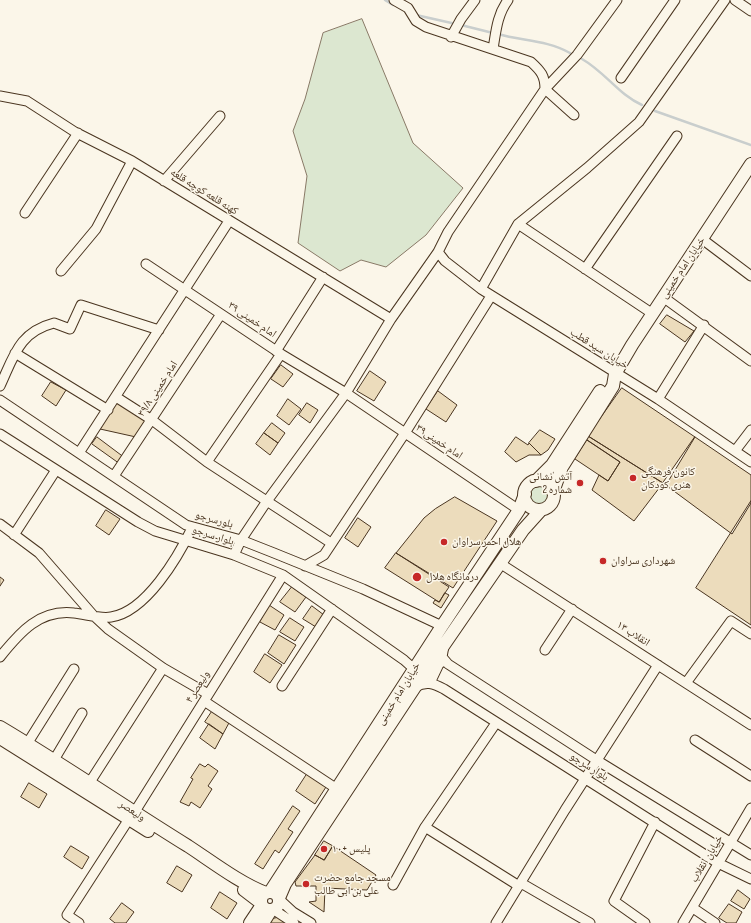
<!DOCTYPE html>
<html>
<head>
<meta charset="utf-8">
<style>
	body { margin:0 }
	canvas { display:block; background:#fbf6e9 }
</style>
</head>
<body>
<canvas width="751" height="923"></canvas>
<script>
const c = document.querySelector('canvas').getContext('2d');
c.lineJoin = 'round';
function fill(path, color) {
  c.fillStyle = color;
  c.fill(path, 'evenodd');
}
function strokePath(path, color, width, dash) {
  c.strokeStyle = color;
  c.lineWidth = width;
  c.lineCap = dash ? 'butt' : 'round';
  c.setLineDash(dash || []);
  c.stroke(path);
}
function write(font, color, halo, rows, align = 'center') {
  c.font = font + ' "Sofia Sans Condensed","Noto Naskh Arabic",sans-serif';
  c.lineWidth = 3;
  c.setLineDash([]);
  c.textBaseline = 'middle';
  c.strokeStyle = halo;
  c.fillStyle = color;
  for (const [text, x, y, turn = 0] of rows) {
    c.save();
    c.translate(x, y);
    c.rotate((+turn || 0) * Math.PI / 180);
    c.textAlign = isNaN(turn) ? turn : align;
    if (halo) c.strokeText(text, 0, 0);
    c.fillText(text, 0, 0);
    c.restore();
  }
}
const green = new Path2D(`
	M362,19L413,143L463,188L426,235L386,267L361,260L340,271L298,243L307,176L293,131L305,99L323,33Z
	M529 495a10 10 0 1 1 20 0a10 10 0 1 1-20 0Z`);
fill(green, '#dce7d0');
strokePath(green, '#887966', 1);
strokePath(new Path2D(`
	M385,0L393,5
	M416,15L456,24
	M461,25L493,33
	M498,34C522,41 547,40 570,53
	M582,59C605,72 619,95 642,105
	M655,111L751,145`), '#c9cecd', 2.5);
const building = new Path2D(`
	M667,315L694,331L685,342L660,324Z
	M281,365L293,374L283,387L271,379Z
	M370,371L386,382L374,401L357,391Z
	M51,382L66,390L56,406L42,396Z
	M622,388L695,437L666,485L588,436Z
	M438,391L457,405L446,422L426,409Z
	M288,399L301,409L289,425L277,416Z
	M117,402L146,420L136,437L100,429Z
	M307,403L318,410L310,423L299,415Z
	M272,423L285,433L278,443L264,433Z
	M540,430L555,439L548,450L541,455L529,443Z
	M264,433L278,443L270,455L256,444Z
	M588,436L663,483L634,521L592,490L599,475L608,481L620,462L587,440Z
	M97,437L125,458L120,464L92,444Z
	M516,437L528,445L529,443L541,455H529L516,462L505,452Z
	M695,437L751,475V503L732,534L663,483Z
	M587,440L620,462L608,481L575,459Z
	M455,497L497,521L453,588L396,553L424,518L435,509Z
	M751,501V625L696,588Z
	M106,510L120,519L109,535L96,526Z
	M358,518L371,527L358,547L345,538Z
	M396,553L449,587L439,602L385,568Z
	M0,577L4,580L0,586Z
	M292,587L306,597L295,612L280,602Z
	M445,593L449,595L441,608L433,603L435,600L439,602Z
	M269,605L284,615L275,630L260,622Z
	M312,606L324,615L316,627L303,619Z
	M290,618L304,627L295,641L280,632Z
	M279,635L296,645L284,664L268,653Z
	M265,654L282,665L270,683L254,672Z
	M213,710L230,721L223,734L205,722Z
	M209,724L223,734L215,749L200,738Z
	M200,764L205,767L208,764L218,771L208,786L212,789L200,808L191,802L189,806L180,802L193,779L191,778Z
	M309,771L326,787L315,804L296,791Z
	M29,783L47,794L39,808L21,797Z
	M293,806L300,811L288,829L293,832L279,853L275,850L263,869L255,864Z
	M324,841L333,846L324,860L315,855Z
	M71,846L89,857L82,869L64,857Z
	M333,846L376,875L367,890L325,888L324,912L309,902L316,901V886H296L295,882L315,855L324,860Z
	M177,866L192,875L182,892L167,883Z
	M738,890L750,899L744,909L731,901Z
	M220,892L237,903L227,919L211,908Z
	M122,903L134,912L126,923H115L110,919Z
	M729,904L742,912L736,923H727L719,918Z
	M280,917L289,923H270L272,919Z`);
fill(building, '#ecdcbc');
strokePath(building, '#4a3520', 1);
const minor = new Path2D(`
	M394,0L408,8L416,21L426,27L531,62C541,71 545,76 545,89L574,115
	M735,0L751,11
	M451,37L461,19L475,0
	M493,49C496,31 497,15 508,0
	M621,78L675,0
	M0,96L27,101L75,132L132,161L391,319
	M164,181L220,116
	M25,213L78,133
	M518,224L653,314
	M702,239L751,276
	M438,252L445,261L481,289L658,399L751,462
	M146,264L281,354L346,393L519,510
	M585,269L677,136
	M61,271L96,229L132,161
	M481,289L518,224L587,168L639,122L725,0
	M663,297L751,361
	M276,351L323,277
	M15,353L108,410
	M0,386C14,356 19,332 54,323L70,329L81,305L159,330
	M116,397L152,420L207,462L331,543
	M658,399L704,325
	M0,400L186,525L241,540L274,553L363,589L442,626
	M0,434L138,522L155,531L234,555L283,575L404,660L414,669
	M735,451L751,430
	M79,453L229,221
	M207,462L281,354
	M114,476L221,314
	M0,524L39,553L93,615L108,629L163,668L208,694
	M14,535L56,470
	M234,555L241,540L267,501L346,393L391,319L438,252L448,232L545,89L577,55L617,0
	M501,564L751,725
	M305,566L324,555L405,433L491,296
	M444,646L442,657L448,664L598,761L751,855
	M545,650L572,609
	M0,657C20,632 40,609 74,613C85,614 100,619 111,617C146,612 178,557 192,528
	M430,683L439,664L444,661
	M686,683L731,621L751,634
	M282,686L332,609
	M415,687C426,681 433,683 444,689L718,863L751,879
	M204,701L337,789
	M695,740L751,776
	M27,744L74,669
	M54,760L82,713
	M90,782L163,668
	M134,813L283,575
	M425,827L519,886
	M521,883L590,923
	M393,885L425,827L496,723
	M280,900L293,912L311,923
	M693,908L715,923
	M274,910L294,923
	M79,923L67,915L129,819
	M496,923L565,810L658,665
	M645,923L614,901L655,822
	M683,923L751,808`);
const major = new Path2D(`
	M524 495a15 15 0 1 1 30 0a15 15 0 1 1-30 0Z
	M536,481L552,465L600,391
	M553,492L562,467L613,386L615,374L632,345L751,164
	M0,727C64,765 125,807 188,846C211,861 241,884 266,893
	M0,738L148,831
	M244,890L261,903
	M261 901a9 9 0 1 1 18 0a9 9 0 1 1-18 0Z
	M270,892L442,626L519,510L525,494
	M279,898L285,884L415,687L523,530L541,510
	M250,923L262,905
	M263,923L271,910`);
strokePath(minor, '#4a3520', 11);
strokePath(major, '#4a3520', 14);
strokePath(minor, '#fbf6e9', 9);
strokePath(major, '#fbf6e9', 12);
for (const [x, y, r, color] of [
	[633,478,4,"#c62828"],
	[580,483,4,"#c62828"],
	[444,542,4,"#c62828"],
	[603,561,4,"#c62828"],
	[417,577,5,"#c62828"],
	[324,849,4,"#c62828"],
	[306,884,4,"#c62828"]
]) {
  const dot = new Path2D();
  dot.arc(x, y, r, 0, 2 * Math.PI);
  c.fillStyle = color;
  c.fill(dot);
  strokePath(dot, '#fbf6e9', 1.5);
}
write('11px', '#4a3520', '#fbf6e9', [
	["کهنه قلعه کوچه قلعه",204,192,32],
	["خیابان امام خمینی",683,268,-56],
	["امام خمینی ۳۹",252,320,34],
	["خیابان سید قطب",599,349,32],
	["امام خمینی ۳۹/۸",158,389,-57],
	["امام خمینی۳۹",439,442,34],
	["بلورسرجو",214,520,15],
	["بلوار سرجو",213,536,17],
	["انقلاب ۱۳",633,634,33],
	["ولیعصر ۴",198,687,-58],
	["خیابان امام خمینی",399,694,-58],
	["بلوار سرجو",589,767,32],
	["ولیعصر",132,811,33],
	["خیابان انقلاب",707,859,-59]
]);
write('11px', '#4a3520', '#fbf6e9', [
	["کانون فرهنگی",641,472],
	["هنری کودکان",641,485],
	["آتش نشانی",572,477,"right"],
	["شماره 2",572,490,"right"],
	["هلال احمر سراوان",452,542],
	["شهرداری سراوان",611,561],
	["درمانگاه هلال",426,577],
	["پلیس +۱۰",332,849],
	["مسجد جامع حضرت",314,878],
	["علی بن ابی طالب",314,891]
], 'left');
</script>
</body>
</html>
